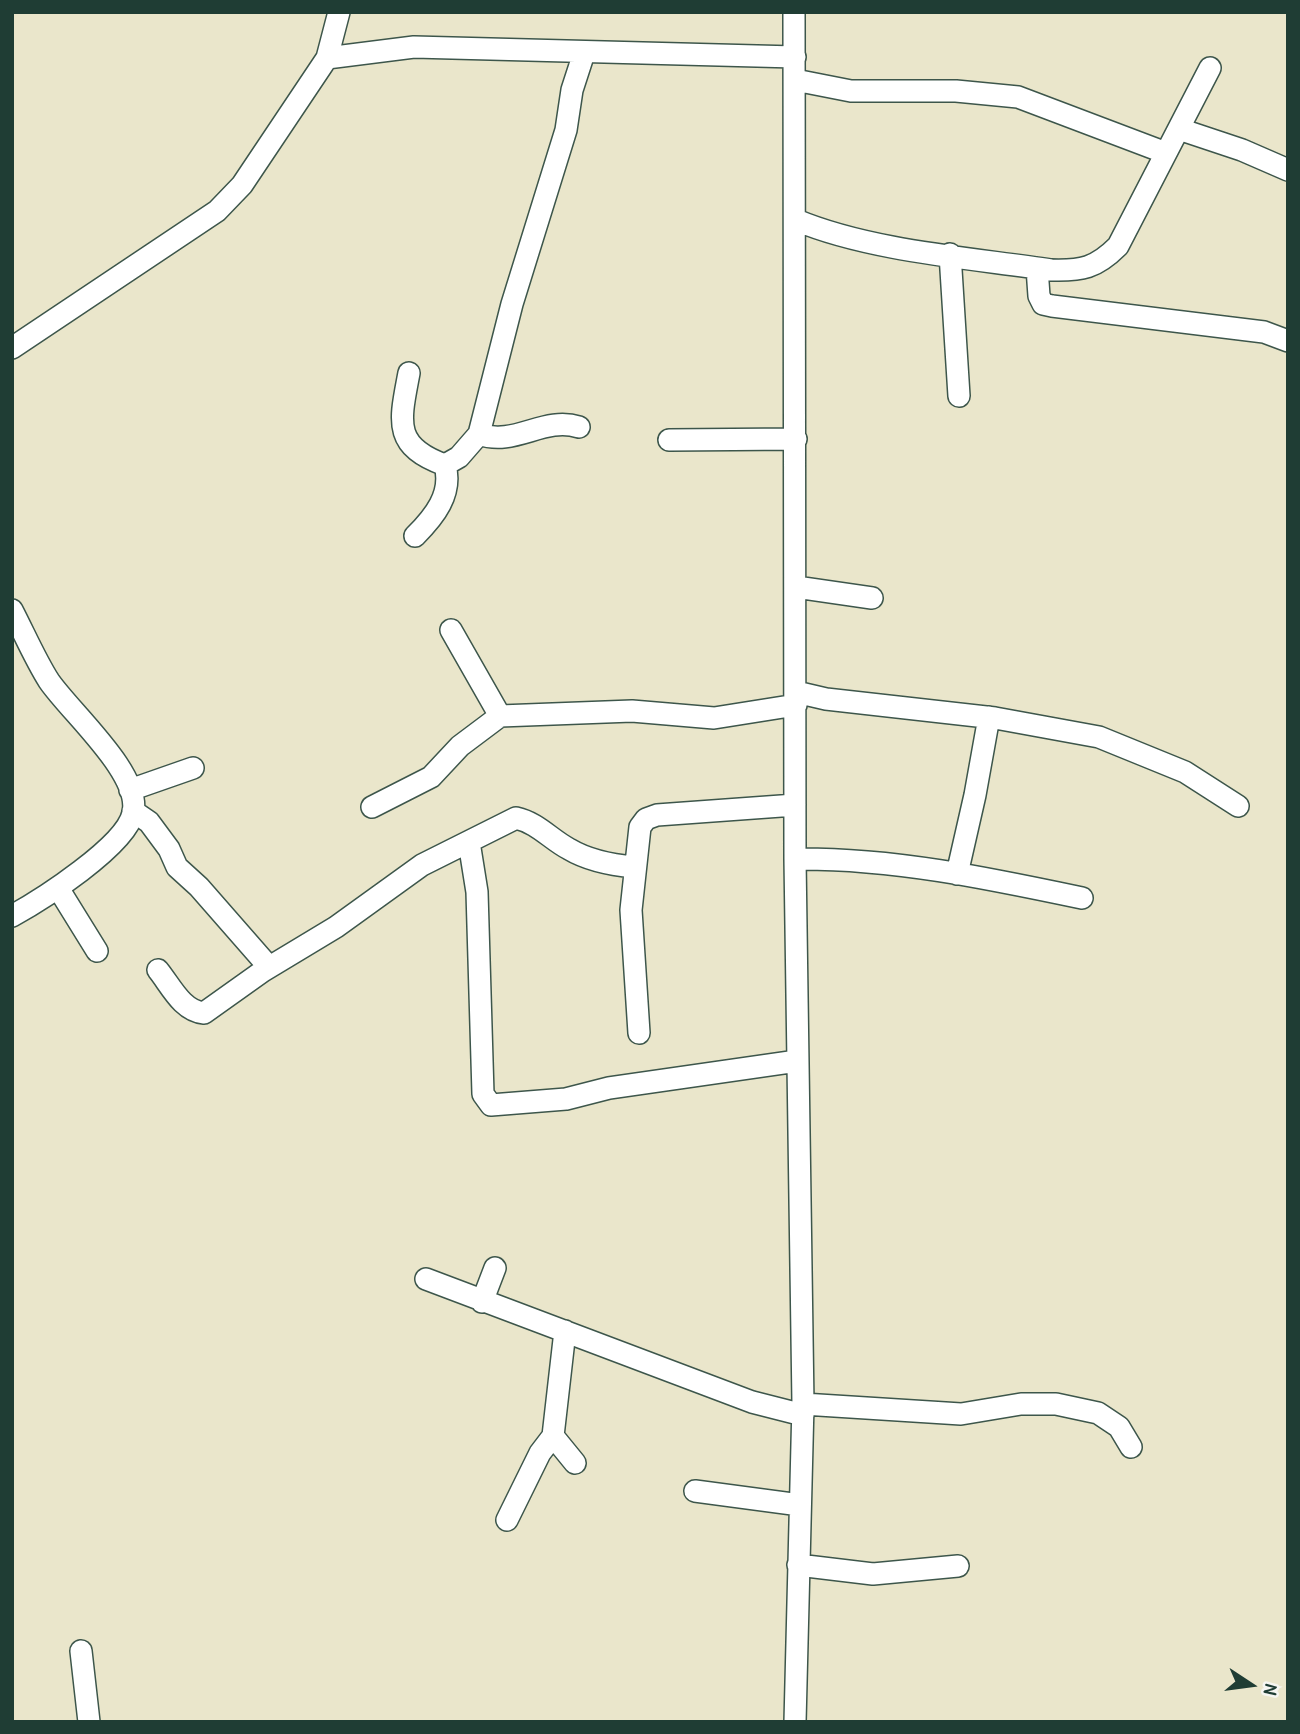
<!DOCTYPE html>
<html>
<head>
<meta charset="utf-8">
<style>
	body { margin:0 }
	#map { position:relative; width:1300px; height:1734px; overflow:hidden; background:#eae6cb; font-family:"Patrick Hand",sans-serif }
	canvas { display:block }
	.frame { position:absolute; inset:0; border:14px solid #1f3d34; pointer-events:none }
	.north { position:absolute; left:1216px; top:1650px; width:70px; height:70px; -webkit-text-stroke:5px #f6f6f2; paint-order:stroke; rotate:103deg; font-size:19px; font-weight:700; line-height:28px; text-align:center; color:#1f3d34 }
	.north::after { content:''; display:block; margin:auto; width:24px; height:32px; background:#1f3d34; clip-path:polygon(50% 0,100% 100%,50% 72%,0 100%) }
</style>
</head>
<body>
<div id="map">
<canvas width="1300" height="1734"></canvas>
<div class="frame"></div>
<div class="north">N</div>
</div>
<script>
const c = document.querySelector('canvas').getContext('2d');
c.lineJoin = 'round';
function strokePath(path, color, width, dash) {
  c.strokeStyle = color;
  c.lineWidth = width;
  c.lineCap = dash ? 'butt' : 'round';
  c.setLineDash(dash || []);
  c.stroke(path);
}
const minor = new Path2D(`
	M794,12L795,859L803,1404L795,1722
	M327,58L339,12
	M795,80L851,91H956L1018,97L1166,153
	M1179,129L1242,150L1288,170
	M796,220C870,251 971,258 1051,270C1082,271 1096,268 1118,246L1210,68
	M950,254L959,396
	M1037,268L1039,296L1043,304L1052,306L1264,332L1288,341
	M12,348L217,211L242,185L327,58L414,47L795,57
	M409,373C400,421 392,446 445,465
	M479,434C515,447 543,416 579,427
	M669,440L796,439
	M445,465L459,457L479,434L512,304L566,130L572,90L584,53
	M415,536C434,517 453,494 445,465
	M796,587L872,598
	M12,610C24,633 35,659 49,681C70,712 142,774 133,813C126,846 41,900 12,916
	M451,630L500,716
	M796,692L826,699L995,718L1099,737L1185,772L1238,806
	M130,790L193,768
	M372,807L431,777L460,746L500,716L632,711L714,718L796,705
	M133,811L149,822L169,849L177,867L199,887L269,967
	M469,842L477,892L483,1094L491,1105L566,1099L609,1088L797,1061
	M795,859C892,858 987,878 1082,898
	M957,874L975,795L989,717
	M58,888L97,951
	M158,970C171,986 182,1011 204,1013L263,971L336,927L422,865L516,818C538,823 550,839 569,849C589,861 612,865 634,867
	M639,1033L631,910L640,827L646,819L657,815L795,805
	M426,1279L752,1402L803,1415
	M482,1302L495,1268
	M803,1404L961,1414L1021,1404H1056L1098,1413L1119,1427L1131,1447
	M553,1436L575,1463
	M695,1491L800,1505
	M507,1520L540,1453L553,1436L565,1331
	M798,1565L873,1574L958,1566
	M81,1651L89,1722`);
strokePath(minor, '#3d564b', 24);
strokePath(minor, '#fff', 21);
</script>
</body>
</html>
